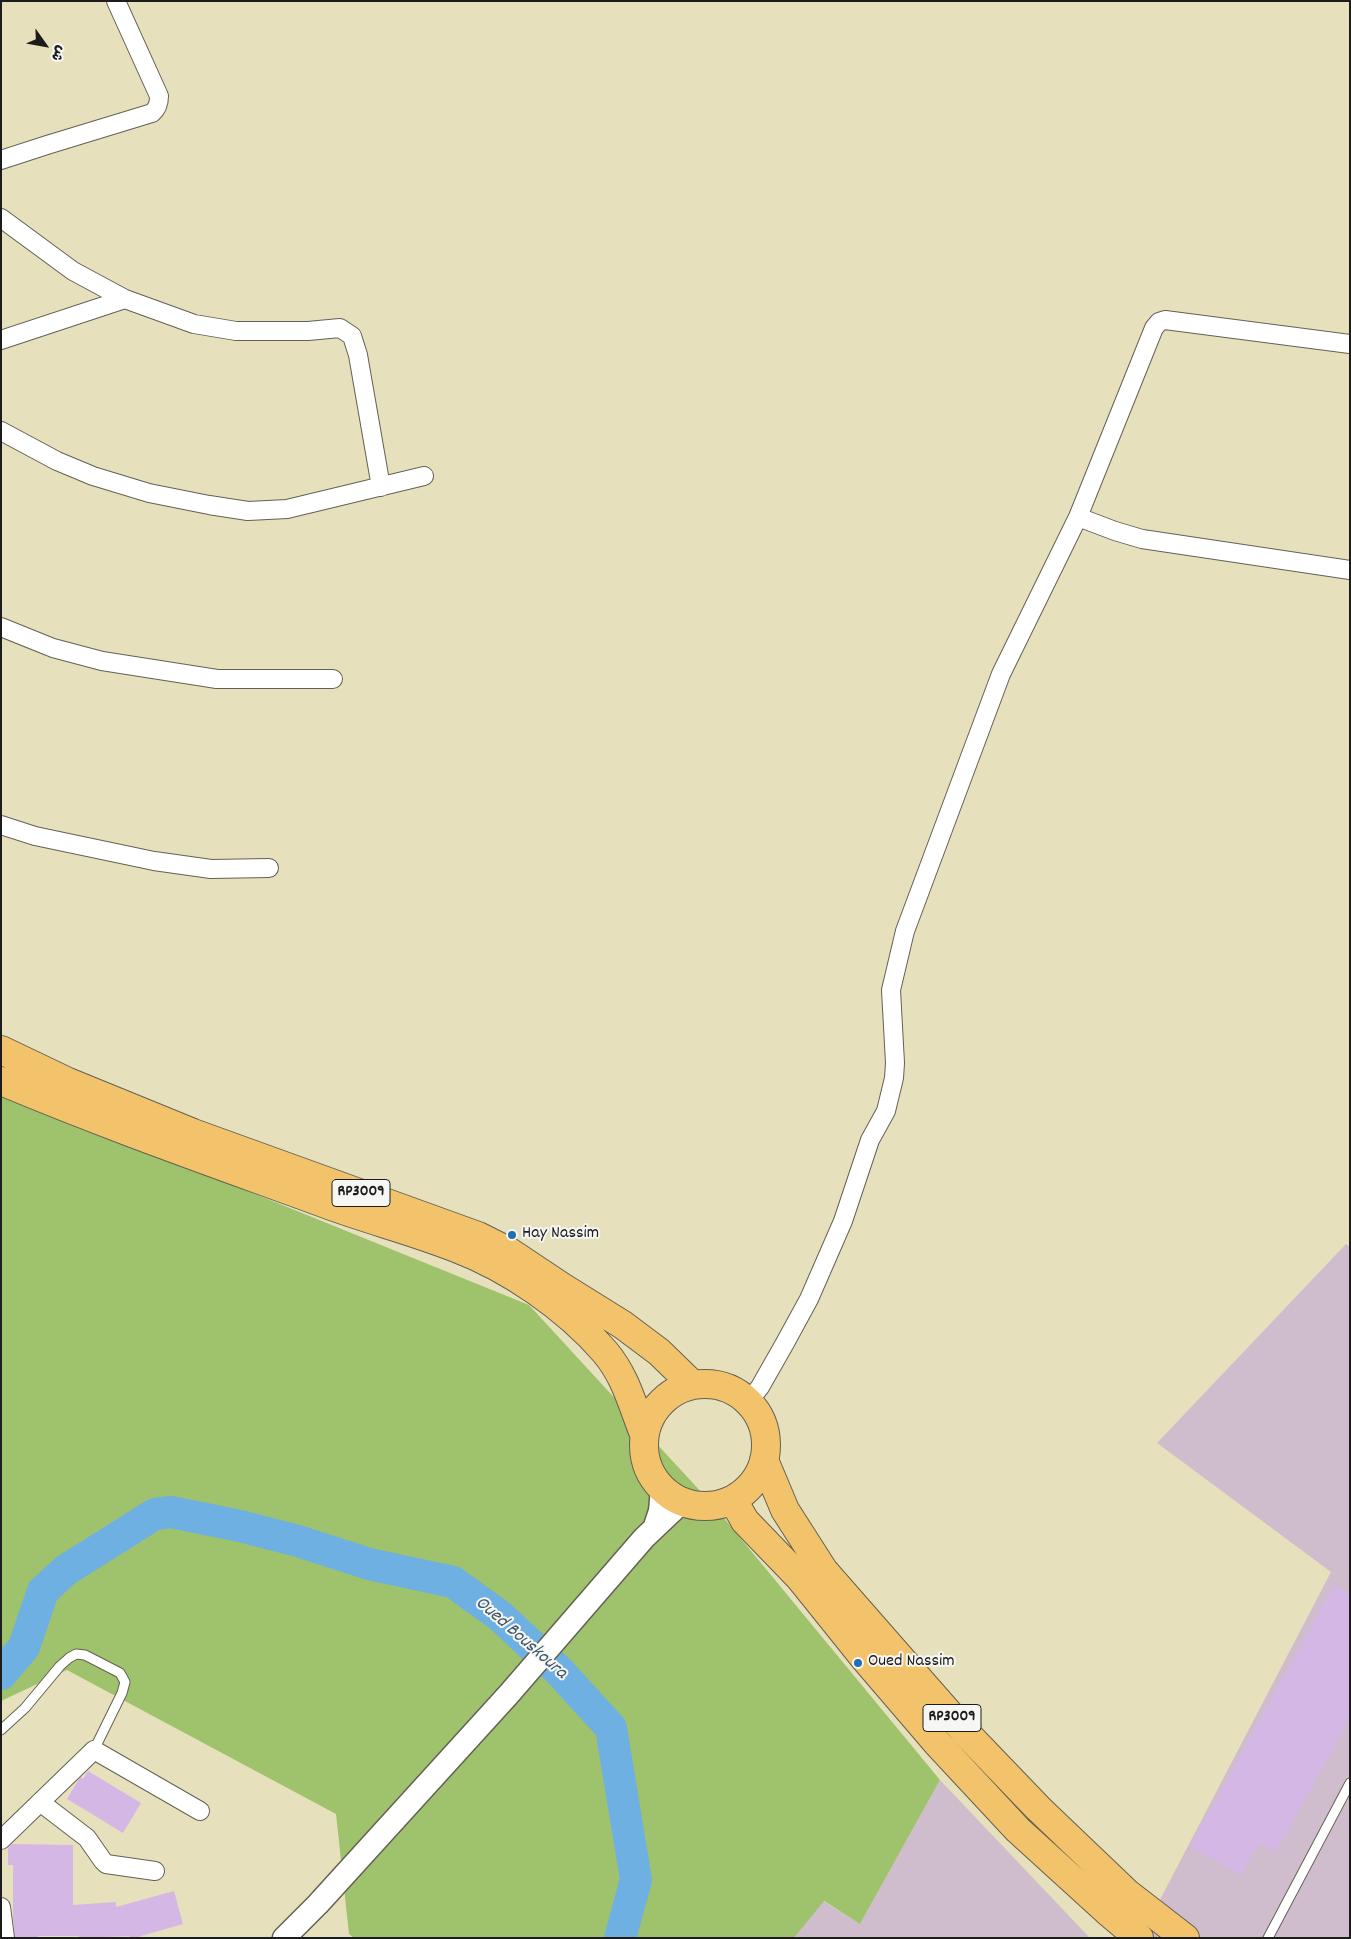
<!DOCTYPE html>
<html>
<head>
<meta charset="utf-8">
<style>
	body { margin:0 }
	#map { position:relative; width:1351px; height:1939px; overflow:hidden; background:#e7e0bd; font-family:Dekko,"Playpen Sans Arabic",sans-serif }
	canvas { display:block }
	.frame { position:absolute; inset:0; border:2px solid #1c1c1c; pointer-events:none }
	.north { position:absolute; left:20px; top:20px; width:50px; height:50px; -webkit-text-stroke:4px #f6f6f2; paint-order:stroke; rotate:122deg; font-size:14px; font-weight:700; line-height:20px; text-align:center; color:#1c1c1c }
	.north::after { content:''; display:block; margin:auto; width:18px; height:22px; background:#1c1c1c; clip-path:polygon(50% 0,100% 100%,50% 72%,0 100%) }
</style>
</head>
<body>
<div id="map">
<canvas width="1351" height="1939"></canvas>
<div class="frame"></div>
<div class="north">ش</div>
</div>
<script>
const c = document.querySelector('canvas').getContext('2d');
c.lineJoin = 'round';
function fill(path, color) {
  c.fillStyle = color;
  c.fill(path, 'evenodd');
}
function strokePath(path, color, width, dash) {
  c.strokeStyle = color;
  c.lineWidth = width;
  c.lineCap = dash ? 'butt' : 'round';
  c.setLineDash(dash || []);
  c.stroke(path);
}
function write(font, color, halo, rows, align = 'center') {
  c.font = font + ' Dekko,sans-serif';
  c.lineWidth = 4;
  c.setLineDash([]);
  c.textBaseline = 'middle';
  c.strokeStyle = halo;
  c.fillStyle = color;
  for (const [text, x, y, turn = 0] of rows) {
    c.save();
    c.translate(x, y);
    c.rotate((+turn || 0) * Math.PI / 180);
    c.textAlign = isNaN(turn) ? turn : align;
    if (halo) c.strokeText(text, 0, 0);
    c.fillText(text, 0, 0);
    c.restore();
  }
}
fill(new Path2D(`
	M1346,1244L1350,1247V1938H1140L1331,1572L1157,1443Z
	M940,1780L1090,1938H794L823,1901L860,1924Z`), '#cfbdce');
fill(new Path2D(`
	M1,1091L529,1305L714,1506L940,1780L860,1924L824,1901L794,1938H354L349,1934L336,1814L67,1670L1,1701Z`), '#9fc26c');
strokePath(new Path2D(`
	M1,1674L24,1647L43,1591L66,1570L155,1514L171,1512L240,1526L298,1541L369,1564L453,1582L500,1616L560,1672L611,1728L636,1880L620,1938`), '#6fb0e3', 32);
fill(new Path2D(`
	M1334,1585L1350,1594V1718L1276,1852L1259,1843L1241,1875L1190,1847Z
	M88,1771L141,1803L123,1833L67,1799L79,1779L81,1777L83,1779Z
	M12,1844L73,1845V1905L116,1902V1907L174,1891L183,1924L134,1938H129V1936L79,1938V1936H38V1938H15L13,1917V1865H8V1848Z`), '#d4b7e5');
const service = new Path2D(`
	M1,1730L25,1708L60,1666L69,1658L76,1654L85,1655L120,1673L125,1682L122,1693L94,1750
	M1268,1938L1350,1783`);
const minor = new Path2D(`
	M1,160L47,145L152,113C158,108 159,103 159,96L116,1
	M1,218L73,271L125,299L194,324L236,331H308L340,328L352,336L358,355L381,487
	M1,340L125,299
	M1,431L57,461L93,476L149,493L209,505L248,511L287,509L424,476
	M1078,517L1115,531L1142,539L1350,570
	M1,627L53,648L102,661L217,679H333
	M1,825L35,836L154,861L211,869L269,868
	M749,1401L760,1387L785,1343L809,1299L843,1221L870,1140L886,1111L894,1078L895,1063L891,990L905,931L1001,674L1078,517L1154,328L1159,322L1165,320L1350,344
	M40,1802L87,1838L103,1861L106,1864L155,1871
	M1,1840L94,1750L200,1811
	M1,1907L5,1938`);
const tertiary = new Path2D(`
	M655,1526L660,1511L662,1489
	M284,1938L318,1904L509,1694L644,1538L682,1502`);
const primary = new Path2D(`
	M1,1050L68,1082L193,1133L478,1236L508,1251L562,1287L623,1325L659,1352L693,1385
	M1,1081C108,1126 217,1164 326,1204C369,1220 413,1231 456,1248C509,1268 567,1308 605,1352C626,1377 632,1404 644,1434
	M644 1445a61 61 0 1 1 122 0a61 61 0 1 1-122 0Z
	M764,1460L785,1510L824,1571L965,1732L1038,1808L1127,1893L1185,1938
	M733,1500L745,1521L800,1578L865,1659L937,1743L1018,1830L1107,1911L1139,1938`);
strokePath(service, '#636154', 11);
strokePath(minor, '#636154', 20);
strokePath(tertiary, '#636154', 25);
strokePath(primary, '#636154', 30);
strokePath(service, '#fff', 9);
strokePath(minor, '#fff', 18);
strokePath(tertiary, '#fff', 22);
strokePath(primary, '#f2c36a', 28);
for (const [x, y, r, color] of [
	[512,1235,5,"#1f6fb2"],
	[858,1663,5,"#1f6fb2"]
]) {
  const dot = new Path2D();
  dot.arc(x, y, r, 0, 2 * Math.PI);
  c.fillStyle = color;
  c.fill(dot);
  strokePath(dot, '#f6f6f2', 2);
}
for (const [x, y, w] of [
	[361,1193,58],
	[952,1718,58]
]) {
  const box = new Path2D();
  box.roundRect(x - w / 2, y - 13.5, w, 27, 4);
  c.fillStyle = '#f6f6f2';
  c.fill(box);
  strokePath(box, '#1c1c1c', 1);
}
write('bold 16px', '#1c1c1c', null, [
	["RP3009",361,1193],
	["RP3009",952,1718]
]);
write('18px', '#1c1c1c', '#f6f6f2', [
	["Hay Nassim",522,1235],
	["Oued Nassim",868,1663]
], 'left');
write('italic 19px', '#3d576c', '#f6f6f2', [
	["Oued Bouskoura",520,1639,41]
]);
</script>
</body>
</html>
